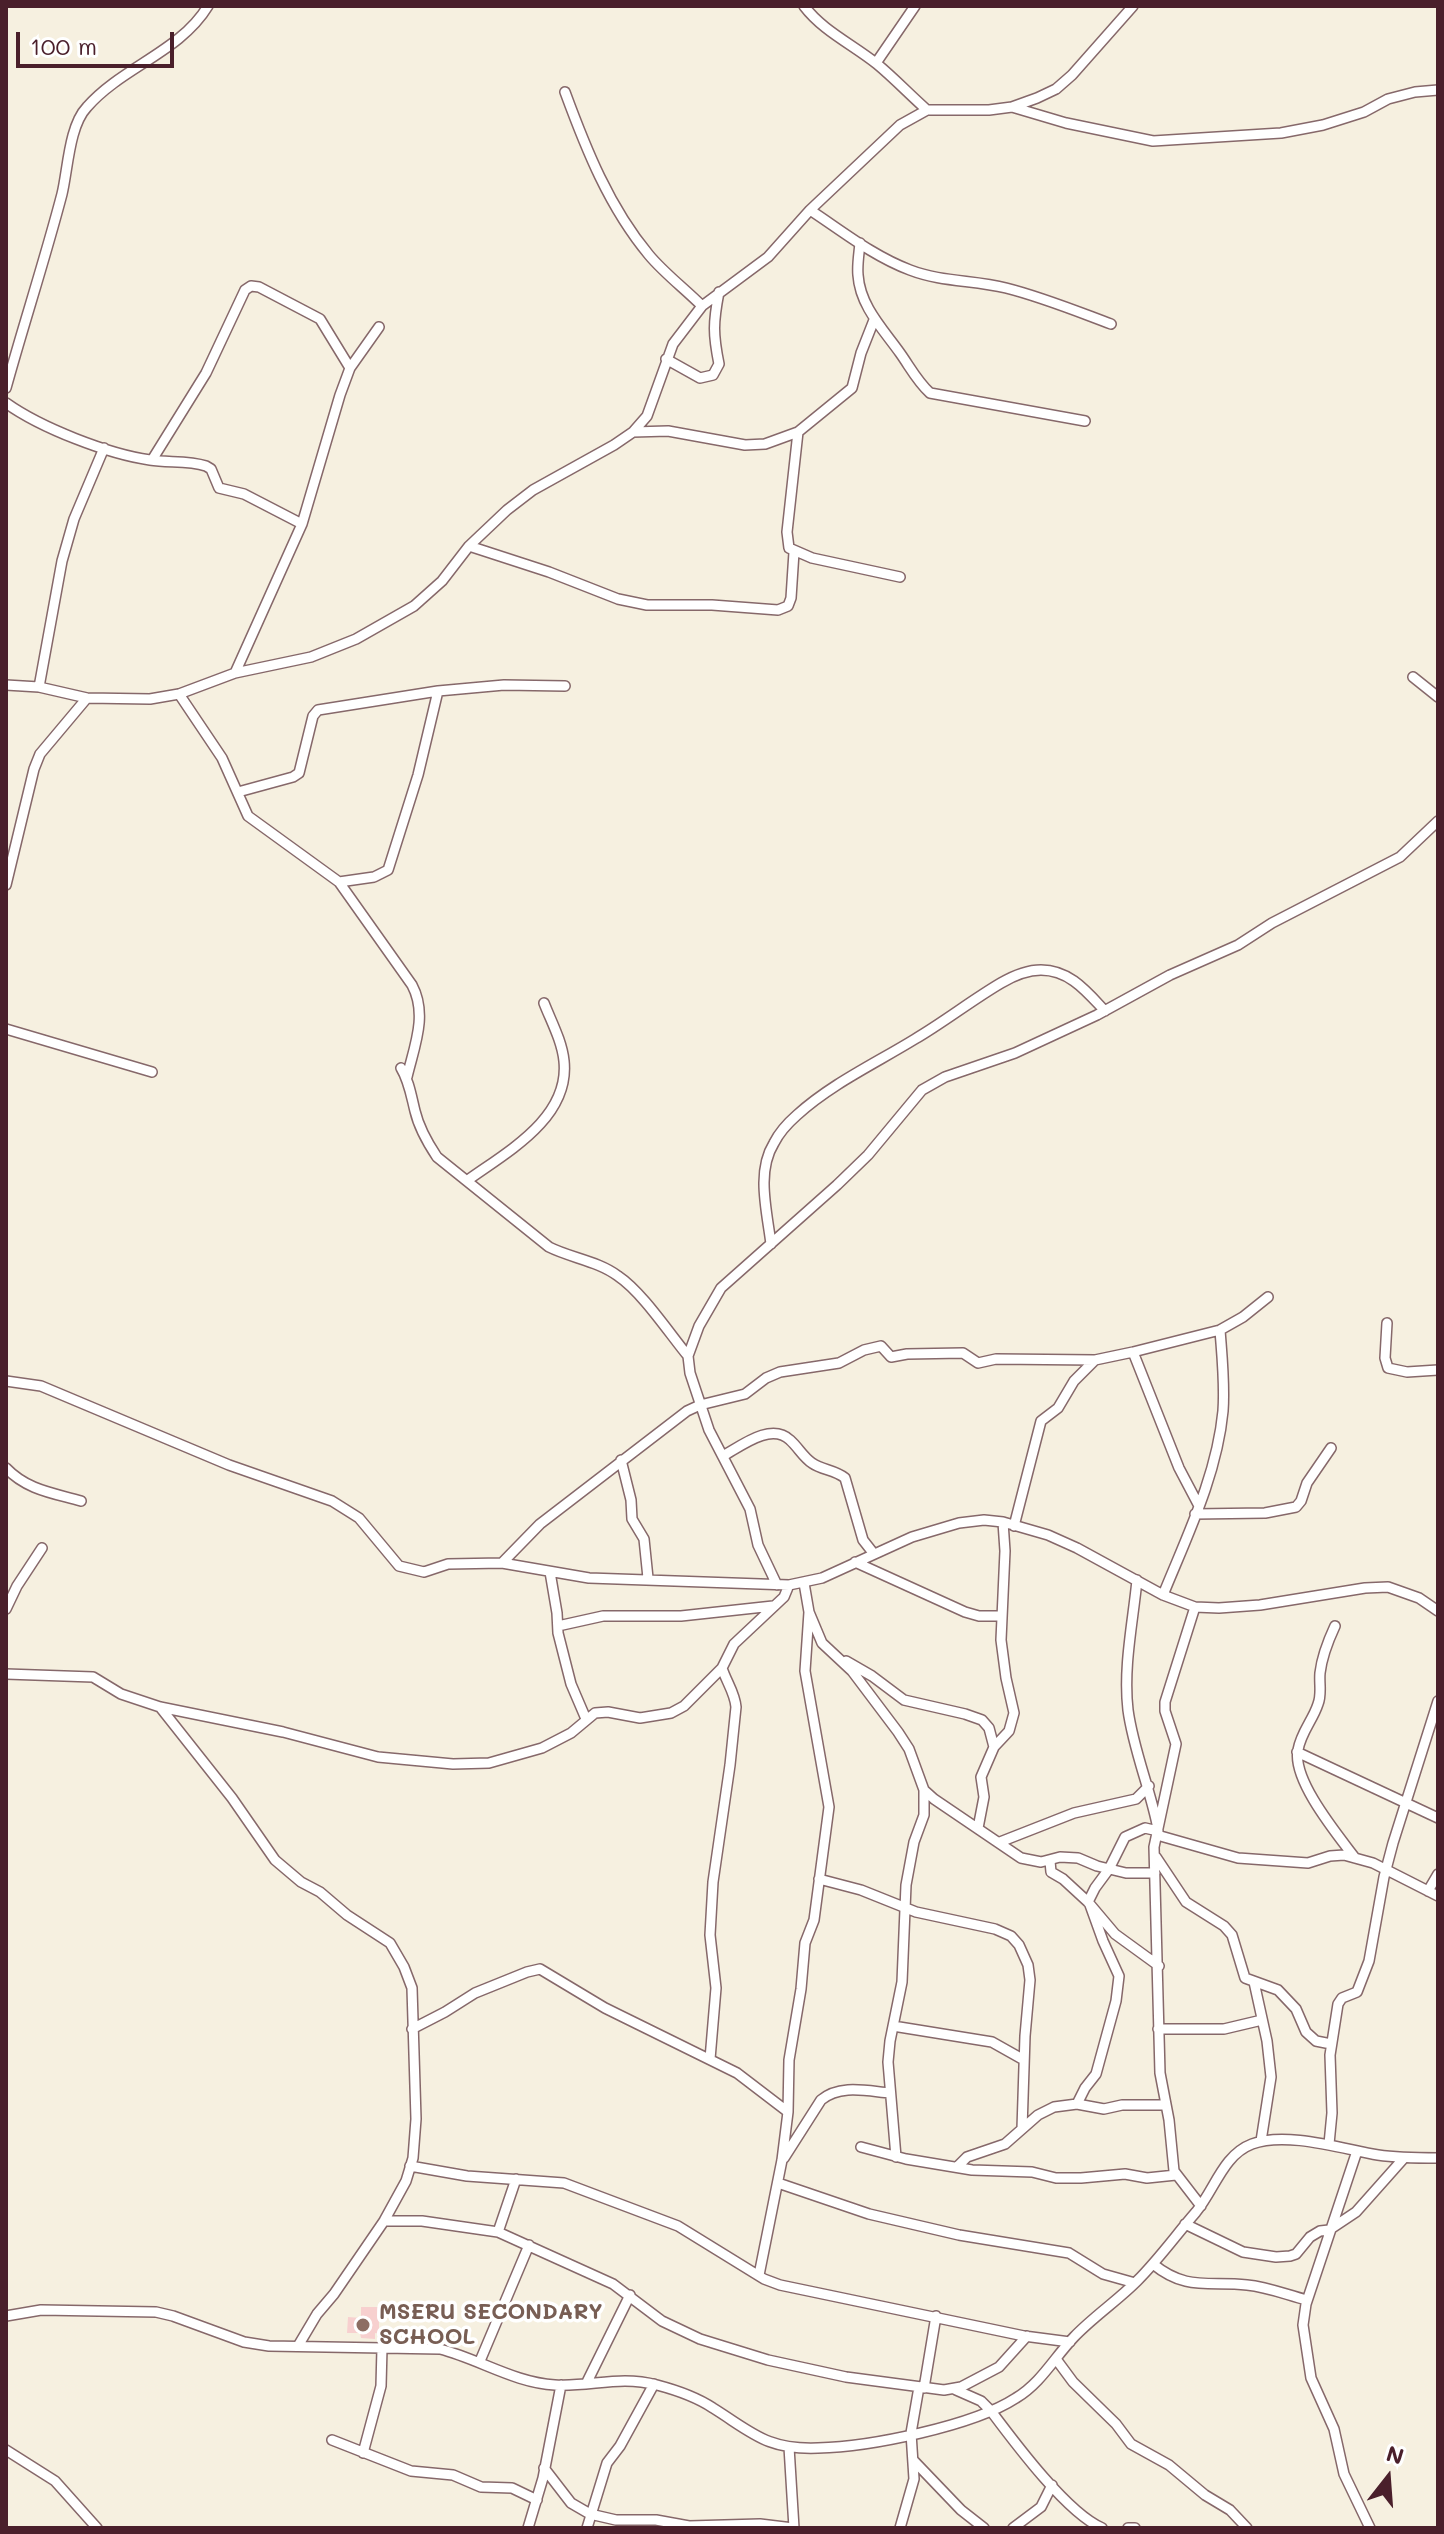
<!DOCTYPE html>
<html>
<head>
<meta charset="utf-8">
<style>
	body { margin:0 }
	#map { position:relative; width:1444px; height:2534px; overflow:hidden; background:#f6f0e0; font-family:Mali,sans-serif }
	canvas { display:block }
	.frame { position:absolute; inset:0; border:8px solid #4a1f2b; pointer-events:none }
	.north { position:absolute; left:1348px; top:2438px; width:80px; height:80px; -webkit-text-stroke:6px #fff; paint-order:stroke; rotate:17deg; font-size:22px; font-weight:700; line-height:32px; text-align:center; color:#4a1f2b }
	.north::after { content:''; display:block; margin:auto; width:28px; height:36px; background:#4a1f2b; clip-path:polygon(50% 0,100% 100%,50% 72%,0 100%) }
	.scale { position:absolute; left:16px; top:32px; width:158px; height:36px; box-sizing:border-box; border:4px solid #4a1f2b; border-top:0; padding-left:10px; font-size:24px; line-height:28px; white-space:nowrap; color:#4a1f2b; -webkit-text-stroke:6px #fff; paint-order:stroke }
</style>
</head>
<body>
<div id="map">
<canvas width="1444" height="2534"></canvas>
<div class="frame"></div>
<div class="north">N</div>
<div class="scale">100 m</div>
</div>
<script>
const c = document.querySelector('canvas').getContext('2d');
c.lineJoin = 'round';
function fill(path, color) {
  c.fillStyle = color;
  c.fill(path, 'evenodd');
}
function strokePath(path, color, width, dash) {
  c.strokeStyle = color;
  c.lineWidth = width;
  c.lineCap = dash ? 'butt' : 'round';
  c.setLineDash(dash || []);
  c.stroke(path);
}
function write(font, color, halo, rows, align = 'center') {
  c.font = font + ' Mali,sans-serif';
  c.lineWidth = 7;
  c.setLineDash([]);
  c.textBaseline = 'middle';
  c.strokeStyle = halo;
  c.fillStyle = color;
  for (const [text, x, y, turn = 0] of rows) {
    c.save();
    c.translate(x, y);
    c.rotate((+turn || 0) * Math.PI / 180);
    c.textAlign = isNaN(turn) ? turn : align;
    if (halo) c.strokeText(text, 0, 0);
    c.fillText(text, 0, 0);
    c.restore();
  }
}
fill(new Path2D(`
	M361,2307H379V2334L375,2333V2339L361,2338L360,2333H347L348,2317L361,2318Z`), '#f7d0cf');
const street = new Path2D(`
	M804,6C823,31 852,44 877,64C894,78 910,95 927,110
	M876,63L915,6
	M565,92C586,149 609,207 649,255C664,273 685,289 702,306
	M1012,107L1066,123L1153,141L1281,133L1323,125L1364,112L1388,99L1415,92L1438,90
	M810,210C842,231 873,256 910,270C941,282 974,280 1006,288C1042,297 1076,311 1111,324
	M860,243C859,254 857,265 858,275C860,306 883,329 900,353C910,367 917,381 930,393L1085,421
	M666,359L700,378L713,375L719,364C713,334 713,323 719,292
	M6,388C24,323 45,259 62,194C68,169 69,126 87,107C122,67 180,52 208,6
	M6,403C41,428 108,454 150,460C168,463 188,460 206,466L211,469L219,488L244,494L302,524
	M633,432L668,431L745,445L765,444L798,432L852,388L861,353L874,320
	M798,432L787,532L789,548L812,558L900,577
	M152,460L206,373L245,290L251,286L259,287L320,319L350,368
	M469,546L549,572L618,599L647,605H712L778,610L788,606L791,598L794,552
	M235,673L302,524L340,395L350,368L379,327
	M1413,677L1438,697
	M6,685L39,687L87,698L150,699L179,694L235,673L311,657L356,639L414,606L442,581L469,546L507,510L533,490L614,445L633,432L647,416L673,344L702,306L768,257L810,210L900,125L927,110H989L1012,107L1037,98L1056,89L1072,75L1133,6
	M39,687L62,561L74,519L104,448
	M179,694L222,758L248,816L339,882L412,985C428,1015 414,1047 407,1077
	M238,792L293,777L299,773L313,716L318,710L438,691L504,685L565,686
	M339,882L374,877L388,870L418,775L438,691
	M6,885L34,769L40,754L87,698
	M6,1029L152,1072
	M401,1068C409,1081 411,1095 415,1111C419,1128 427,1142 437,1157L549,1247C571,1258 598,1261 618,1276C642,1292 669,1333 688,1356
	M468,1180C507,1152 570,1118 564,1061C562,1041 551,1021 544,1003
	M771,1244C767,1211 756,1172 774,1143C779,1133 789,1122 797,1115C831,1084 876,1063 915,1039C944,1022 972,1000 1001,983C1013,976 1028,970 1041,970C1070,970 1087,992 1105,1011
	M1387,1323L1385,1358L1388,1368L1407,1372L1438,1370
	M1133,1352L1179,1468L1199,1506
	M6,1381L41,1386L229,1465L332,1501L359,1518L399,1566L424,1572L448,1564L502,1563L589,1578L789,1585L822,1578L912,1537L959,1523L984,1520L1003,1522L1048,1535L1077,1548L1163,1595L1195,1607L1219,1608L1260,1605L1365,1588L1388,1587L1419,1598L1438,1611
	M723,1456C741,1446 771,1422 790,1440C798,1447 803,1457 812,1463C822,1470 835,1470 845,1478L863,1540L874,1554
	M621,1460L631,1500L632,1519L644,1539L648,1578
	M6,1468C27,1490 53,1493 81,1501
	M1195,1514L1265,1513L1296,1507L1301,1501L1307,1483L1331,1448
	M1014,1526L1041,1421L1058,1408L1074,1381L1095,1360
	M855,1562L965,1612L979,1616H1002
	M502,1563L540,1524L687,1411L700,1405L745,1394L766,1378L780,1372L839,1363L864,1350L881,1346L891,1357L907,1354L963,1353L978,1363L996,1359L1095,1360L1133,1352L1220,1330L1243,1317L1268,1297
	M550,1572L557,1613L558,1633L571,1684L586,1719
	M1137,1580C1133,1622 1123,1667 1128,1710C1133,1748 1149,1786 1157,1824
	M804,1583L809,1612L822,1643L852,1671L898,1732L909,1749L924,1790L934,1799L1021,1858L1041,1862L1060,1857L1078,1858L1097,1866L1126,1873H1155
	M777,1585L758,1545L750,1509L709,1430L690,1373L688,1356L699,1326L721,1288L837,1185L868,1155L922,1090L945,1077L1015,1053L1097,1015L1170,975L1238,945L1272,923L1400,857L1438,821
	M1163,1595C1187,1536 1217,1475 1223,1411C1225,1384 1222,1357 1220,1330
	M1195,1607L1165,1702V1711L1176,1744L1154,1847L1160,2073L1169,2120L1174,2171L1201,2206
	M6,1609L17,1586L42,1548
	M558,1626L603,1616H681L773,1606
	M1335,1626C1328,1641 1322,1656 1320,1673C1319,1684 1322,1694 1318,1704C1313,1720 1301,1732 1298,1750C1292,1780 1337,1834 1355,1858
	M846,1661L872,1676L904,1700L965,1714L982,1720L989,1728L994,1747L981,1777L984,1797L978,1828
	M6,1674L93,1677L121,1694L160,1707L283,1732L378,1757L453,1764L489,1763L542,1748L571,1733L595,1713L608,1712L640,1718L671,1713L684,1706L722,1668L734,1644L784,1597L789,1585
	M160,1707L232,1798L275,1860L301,1882L320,1892L347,1915L390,1943L404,1967L412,1988L416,2119L413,2158L406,2181L384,2221L334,2294L317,2314L298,2346
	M994,1747L1009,1731L1014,1713L1006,1678L1001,1640L1005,1551L1003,1522
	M1297,1752L1438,1818
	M1157,1835L1238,1858L1308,1863L1330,1856L1344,1855L1373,1863L1438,1896
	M1000,1842L1074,1813L1136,1799L1149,1786
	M1156,1857L1186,1902L1224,1926L1232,1935L1245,1978L1278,1990L1296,2009L1306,2032L1316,2041L1331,2044
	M1050,1861L1051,1872L1063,1879L1088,1902L1115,1934L1159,1966
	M819,1879L861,1890L916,1912L995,1929L1011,1936L1019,1945L1028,1965L1030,1980L1025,2036L1022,2129
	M1428,1891L1438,1874
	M1088,1902L1095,1888L1109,1869L1125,1837L1145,1828L1158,1831
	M1254,1982L1267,2041L1271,2077L1261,2141
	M893,2026L992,2042L1024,2060
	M412,2029L445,2012L475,1993L527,1972L540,1969L605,2008L737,2073L788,2112
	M1158,2029H1224L1262,2020
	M710,2059L716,1988L710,1935L713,1882L730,1765L736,1707C735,1693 726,1681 722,1668
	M1077,2104L1085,2088L1096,2074L1116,2001L1119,1976L1103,1941L1090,1905
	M1329,2144L1332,2113L1330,2055L1338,2004L1342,1998L1357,1992L1369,1961L1384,1877L1393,1843L1438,1701
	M861,2147L906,2159L972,2170L1032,2172L1056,2178H1081L1125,2174L1147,2178L1176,2175
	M1357,2151L1306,2304L1303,2325L1311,2378L1334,2429L1344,2474L1370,2528
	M896,2157L888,2062L890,2041L902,1982L906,1885L914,1842L924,1815V1790
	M784,2158L821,2100C840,2084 867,2091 890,2093
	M410,2166L467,2176L564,2183L678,2226L764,2279L780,2285L1024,2336L1070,2342
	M957,2167L967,2157L1005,2144L1038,2115L1054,2107L1077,2104L1104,2109L1122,2105H1166
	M778,2183L869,2214L959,2235L1069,2253L1103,2274L1135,2283
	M384,2221H422L498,2232L613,2284L662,2321L700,2339L768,2360L846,2377L944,2390L961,2387L999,2367L1027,2336
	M1185,2224L1243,2252L1276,2257L1290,2256L1296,2254L1310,2237L1320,2231L1329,2230L1356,2212L1404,2158
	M498,2232L516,2179
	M1153,2264C1186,2291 1208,2281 1247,2285C1268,2287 1287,2295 1307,2300
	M759,2275L782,2160L788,2112L789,2060L801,1989L805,1943L814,1920L829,1807L805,1671L809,1612
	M6,2316L41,2310L156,2312L173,2316L244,2342L269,2346L440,2349C479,2359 515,2383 555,2385C592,2387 619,2375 657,2385C676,2390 698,2398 713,2408C753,2433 767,2450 818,2448C869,2447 973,2426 1016,2398C1041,2383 1054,2358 1074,2337C1093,2317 1117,2301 1137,2281C1159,2259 1176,2235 1196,2212C1215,2189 1223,2155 1252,2144C1286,2131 1343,2149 1378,2155C1398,2158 1418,2158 1438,2158
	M1056,2359L1073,2382L1116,2424L1131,2444L1169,2465L1205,2495L1230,2510L1247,2528
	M480,2361L529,2245
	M587,2382L630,2295
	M924,2388L936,2316
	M956,2390L981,2401L991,2411C1015,2443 1067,2513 1102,2528
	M332,2440L411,2471L453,2475L481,2487L512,2488L537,2500
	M789,2447L794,2528
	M6,2450L55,2481L97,2528
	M363,2453L381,2386L382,2348
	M914,2461L961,2510L984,2528
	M544,2468L571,2503L590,2514L616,2520H656L689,2526L760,2524L793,2528
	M528,2528L543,2478L561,2385
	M587,2528L607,2463L620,2446L654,2384
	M900,2528L914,2479L911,2433L919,2387
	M1013,2528L1041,2507L1052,2485
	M1128,2528H1135`);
strokePath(street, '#86686a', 12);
strokePath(street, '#fff', 9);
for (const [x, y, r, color] of [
	[363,2325,8,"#8d6e63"]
]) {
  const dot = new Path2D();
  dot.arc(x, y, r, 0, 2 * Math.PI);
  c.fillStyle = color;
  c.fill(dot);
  strokePath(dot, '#fff', 3);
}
write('bold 22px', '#785e54', '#fff', [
	["MSERU SECONDARY",379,2312],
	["SCHOOL",379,2337]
], 'left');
</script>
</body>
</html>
